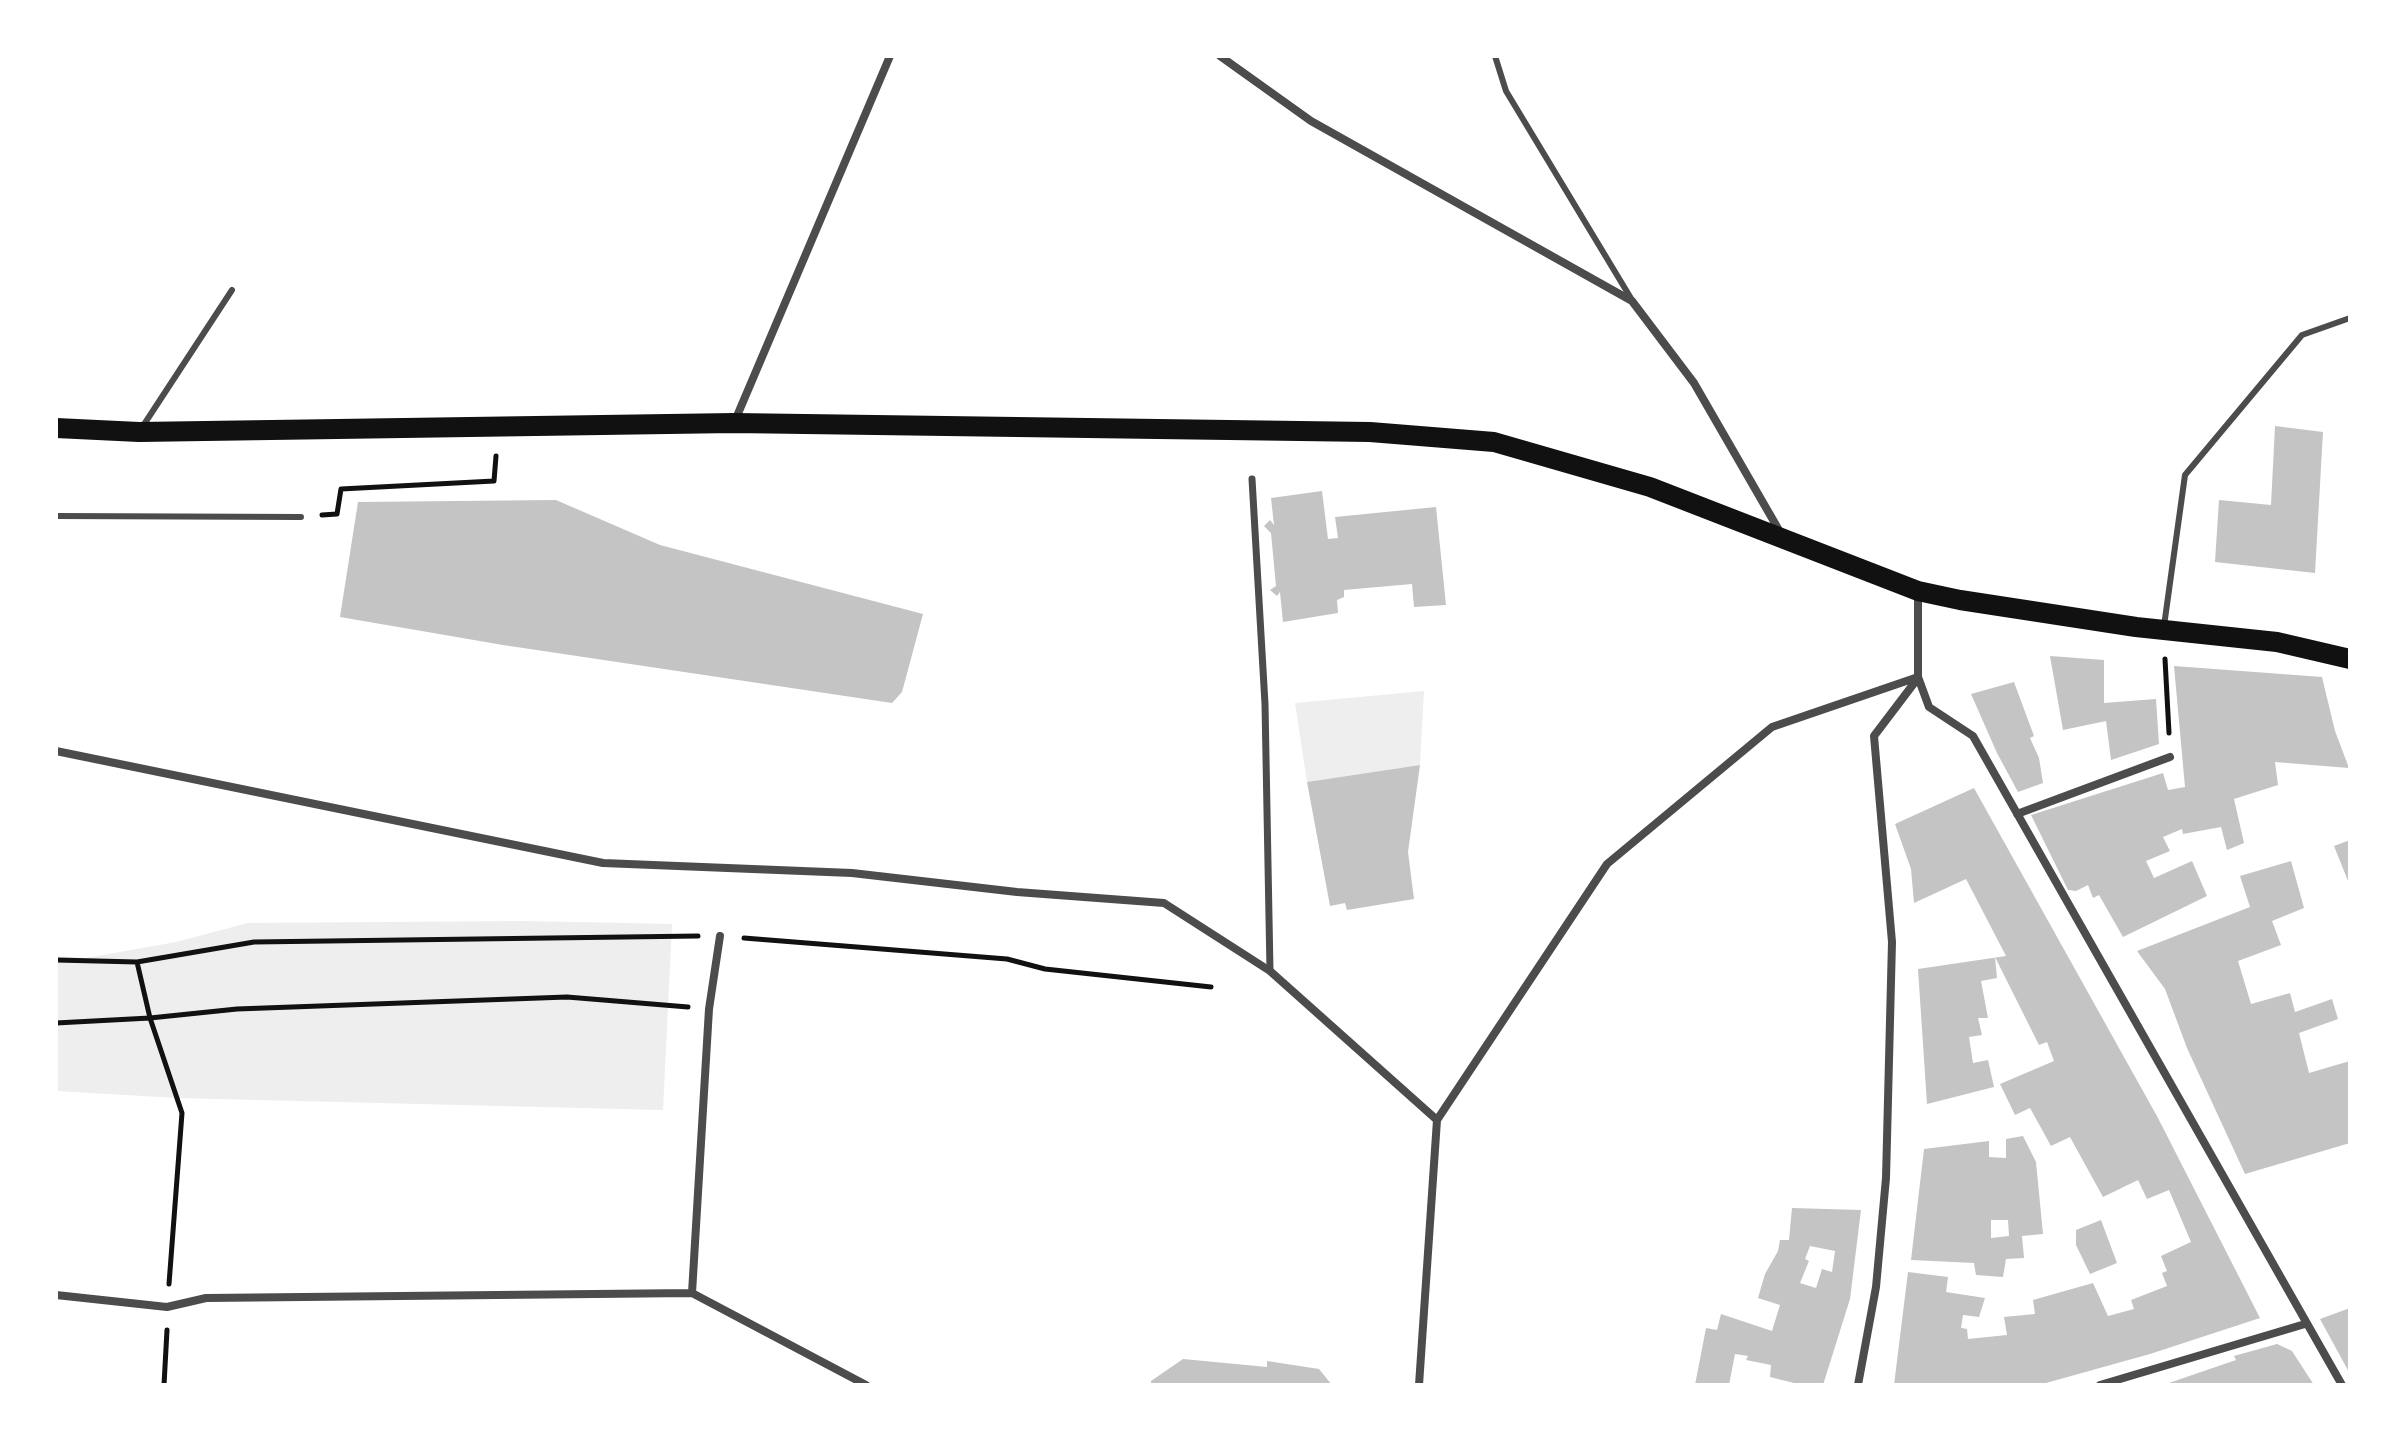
<!DOCTYPE html>
<html>
<head>
<meta charset="utf-8">
<style>
	body { margin:0 }
	#map { position:relative; width:2406px; height:1441px; overflow:hidden; background:#fff; font-family:"Roboto Condensed",sans-serif }
	canvas { display:block }
	.frame { position:absolute; inset:0; border:58px solid #fff; pointer-events:none }
</style>
</head>
<body>
<div id="map">
<canvas width="2406" height="1441"></canvas>
<div class="frame"></div>
</div>
<script>
const c = document.querySelector('canvas').getContext('2d');
c.lineJoin = 'round';
function fill(path, color) {
  c.fillStyle = color;
  c.fill(path, 'evenodd');
}
function strokePath(path, color, width, dash) {
  c.strokeStyle = color;
  c.lineWidth = width;
  c.lineCap = dash ? 'butt' : 'round';
  c.setLineDash(dash || []);
  c.stroke(path);
}
fill(new Path2D(`
	M1424,691L1420,765L1307,782L1295,703Z
	M524,921L672,924L663,1110L177,1098L56,1091V956L86,958L176,942L248,923Z`), '#eee');
fill(new Path2D(`
	M2275,426L2323,432L2315,573L2215,562L2219,500L2271,505Z
	M1322,491L1328,539L1338,538L1335,517L1436,507L1446,605L1414,607L1412,584L1344,590V597L1337,600L1338,613L1283,622L1280,592L1277,596L1270,590L1276,586L1271,533L1264,526L1270,520L1274,525L1271,498Z
	M556,500L660,545L923,614L902,692L892,703L503,645L340,617L358,502Z
	M2050,656L2104,660V703L2156,699L2159,744L2111,760L2106,721L2063,730Z
	M2174,666L2322,677L2335,731L2349,768L2275,762L2278,785L2234,799L2244,843L2227,850L2221,827L2183,834L2182,829L2163,837L2170,851L2146,861L2154,878L2192,861L2207,896L2123,937L2099,895L2093,898L2088,885L2076,891L2068,890L2031,815L2163,773L2168,790L2185,787Z
	M2014,682L2034,736L2030,738L2039,758L2043,783L2018,792L1997,753L1971,694Z
	M1420,765L1408,852L1414,899L1347,910L1345,903L1330,906L1307,782Z
	M1974,788L2158,1118L2260,1318L2150,1354L2046,1383L1894,1385L1908,1272L1948,1277L1946,1292L1985,1298L1979,1317L1963,1315L1961,1328L1967,1329L1968,1339L2007,1335L2004,1317L2035,1314L2033,1300L2093,1283L2108,1316L2134,1309L2131,1300L2167,1286L2162,1273L2167,1271L2161,1256L2191,1242L2169,1190L2147,1199L2138,1180L2103,1197L2070,1137L2051,1146L2030,1108L2015,1115L2000,1084L2054,1061L2047,1042L2039,1045L1995,957L1997,978L1981,981L1988,1018H1978L1982,1035L1969,1037L1973,1063L1988,1060L1994,1087L1927,1104L1918,969L2006,956L1966,879L1914,903L1911,869L1895,824Z
	M2350,840V886L2334,846Z
	M2291,861L2304,908L2272,921L2281,945L2238,961L2251,1004L2290,993L2295,1012L2332,999L2338,1019L2299,1033L2309,1073L2350,1061V1143L2245,1174L2187,1048L2165,989L2137,951L2250,907L2240,876Z
	M2023,1136L2036,1162L2043,1234L2022,1236L2024,1258L2006,1259L2003,1277L1976,1275L1974,1263L1911,1260L1924,1149L1989,1141V1157L2006,1158V1139ZM1991,1220H2008L2009,1236L1991,1238Z
	M1792,1208L1861,1210L1850,1299L1823,1385H1802L1770,1377L1771,1365L1746,1360L1748,1356L1735,1354L1729,1385H1695L1706,1328L1717,1330L1721,1314L1772,1331L1780,1305L1758,1298L1765,1274L1778,1251L1780,1240H1789ZM1810,1246L1835,1251L1832,1272L1822,1269L1816,1288L1800,1283L1809,1261L1805,1259Z
	M2101,1220L2117,1263L2090,1274L2076,1245V1230Z
	M2350,1308V1374L2320,1319Z
	M2277,1344L2292,1351L2314,1385H2163L2236,1360L2234,1356Z
	M1183,1359L1267,1367V1361L1319,1369L1332,1385H1151V1381Z`), '#c4c4c4');
strokePath(new Path2D(`
	M322,515L337,514L341,489L494,481L496,456
	M2165,659L2169,733
	M744,938L1007,959L1045,969L1211,987
	M56,960L137,962L150,1018L182,1113L169,1284
	M137,962L254,942L698,936
	M56,1023L150,1018L237,1009L567,997L688,1007
	M164,1385L167,1330`), '#111', 5);
strokePath(new Path2D(`
	M1495,56L1506,91L1632,300
	M141,429L232,290
	M56,516L301,517
	M2164,626L2185,475L2302,335L2350,318`), '#4c4c4c', 6);
strokePath(new Path2D(`
	M1252,479L1265,704L1270,971`), '#4c4c4c', 7);
strokePath(new Path2D(`
	M1220,56L1311,121L1632,301L1694,383L1780,532
	M734,423L890,56
	M1918,593V677L1929,707L1973,736L2342,1385
	M56,751L603,863L852,873L1017,892L1164,903L1270,971L1437,1120
	M2017,814L2170,757
	M692,1293L709,1009L720,936
	M56,1295L167,1307L206,1298L692,1293L866,1385
	M1419,1385L1437,1120L1607,864L1772,727L1918,677
	M1858,1385L1876,1287L1886,1178L1892,942L1874,736L1918,678
	M2100,1385L2305,1324`), '#4c4c4c', 8);
strokePath(new Path2D(`
	M56,428L139,432L734,423L1370,432L1494,442L1650,487L1918,591L1960,600L2136,627L2277,642L2350,659`), '#111', 20);
</script>
</body>
</html>
